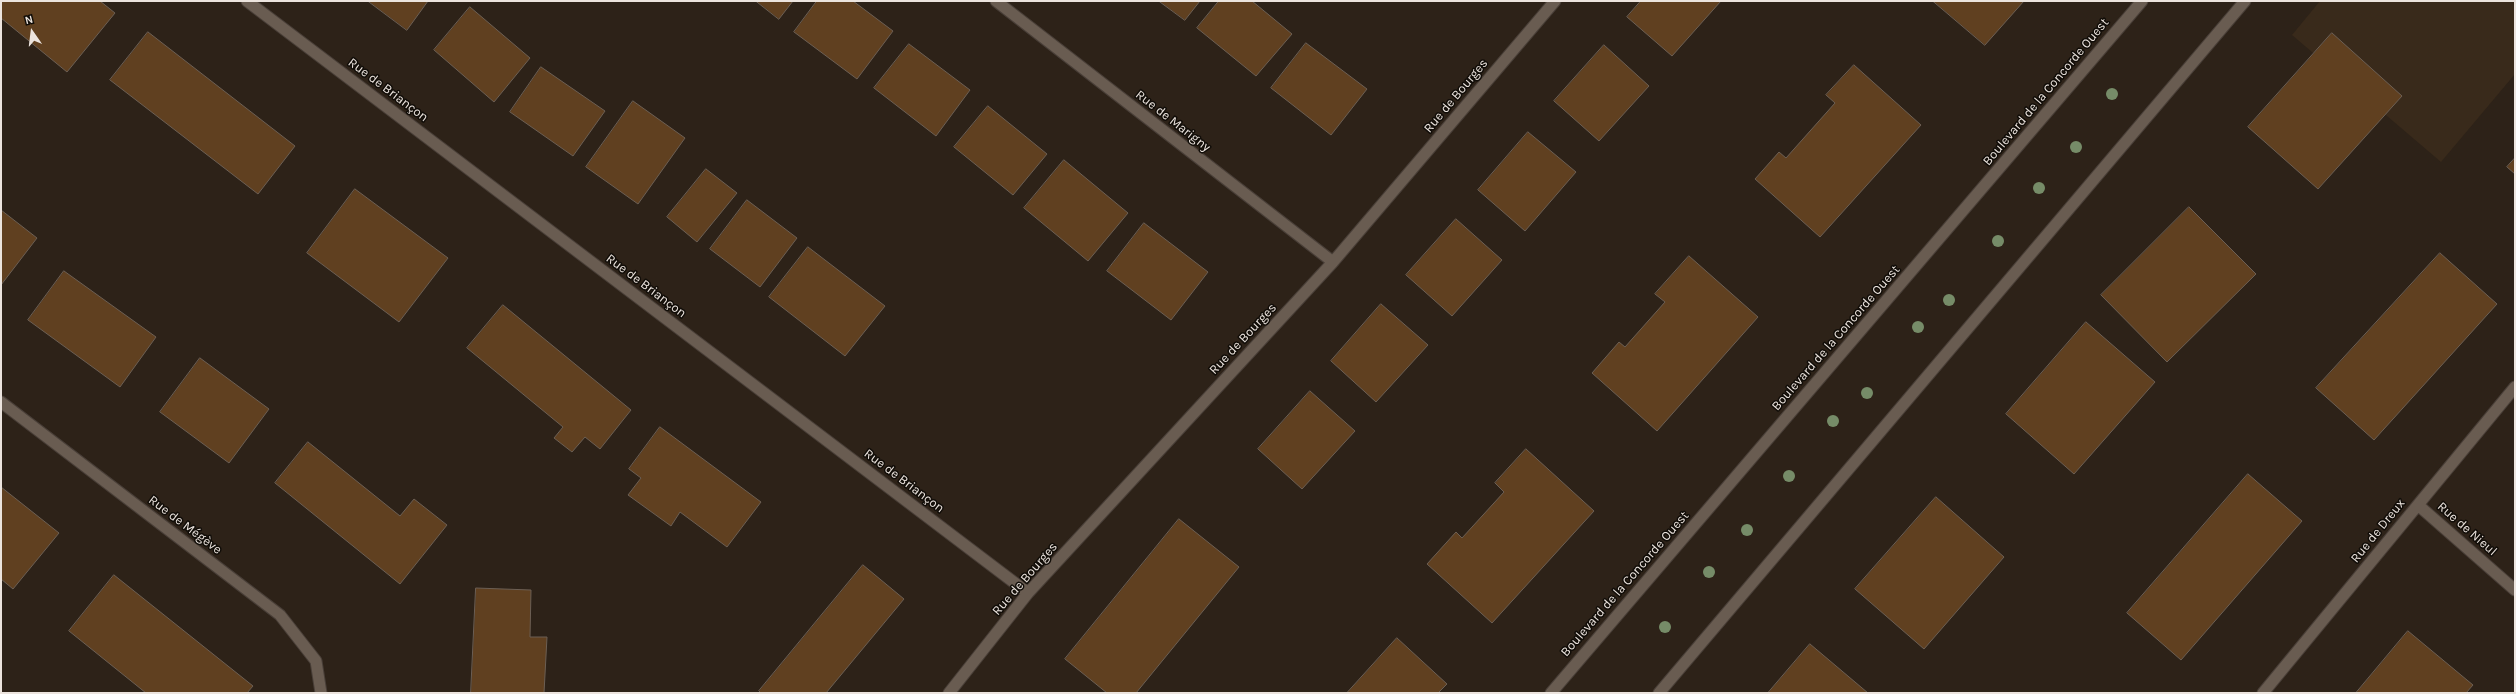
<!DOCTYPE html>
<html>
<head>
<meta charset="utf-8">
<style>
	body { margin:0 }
	#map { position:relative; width:2516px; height:694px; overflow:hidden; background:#2d2218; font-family:Karla,sans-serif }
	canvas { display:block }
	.frame { position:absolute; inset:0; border:2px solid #ece4de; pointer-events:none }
	.north { position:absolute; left:12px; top:12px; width:40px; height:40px; -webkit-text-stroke:3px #110d08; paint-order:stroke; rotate:346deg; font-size:11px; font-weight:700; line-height:16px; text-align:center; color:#ece4de }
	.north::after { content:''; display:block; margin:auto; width:14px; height:18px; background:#ece4de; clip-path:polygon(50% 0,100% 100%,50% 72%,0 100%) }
</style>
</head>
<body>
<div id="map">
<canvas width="2516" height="694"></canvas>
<div class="frame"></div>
<div class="north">N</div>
</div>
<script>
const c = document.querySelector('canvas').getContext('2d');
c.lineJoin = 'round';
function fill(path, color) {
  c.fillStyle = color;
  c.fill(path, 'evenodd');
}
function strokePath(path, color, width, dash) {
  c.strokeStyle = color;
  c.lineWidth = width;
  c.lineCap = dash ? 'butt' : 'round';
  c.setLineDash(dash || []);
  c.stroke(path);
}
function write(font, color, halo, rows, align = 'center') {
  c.font = font + ' Karla,sans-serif';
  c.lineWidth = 3;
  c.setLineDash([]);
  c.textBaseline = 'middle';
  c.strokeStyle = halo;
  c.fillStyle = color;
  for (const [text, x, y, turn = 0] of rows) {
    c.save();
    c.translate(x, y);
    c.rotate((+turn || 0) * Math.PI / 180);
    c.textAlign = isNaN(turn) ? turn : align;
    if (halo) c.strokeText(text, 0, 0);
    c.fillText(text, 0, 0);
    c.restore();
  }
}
fill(new Path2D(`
	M2320,1H2515V74L2441,162L2292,35Z`), '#392a1b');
const building = new Path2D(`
	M1,1H100L115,13L67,72L1,18Z
	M368,1H428L407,30Z
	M756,1H793L779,19Z
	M817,1H853L893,31L857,79L794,32Z
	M1159,1H1200L1185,20Z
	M1219,1H1252L1292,34L1256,76L1197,28Z
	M1641,1H1721L1672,56L1627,17Z
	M1933,1H2024L1985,45Z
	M470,7L530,58L494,102L434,50Z
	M148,32L295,146L258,194L110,80Z
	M2332,33L2402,96L2318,189L2248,127Z
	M1306,43L1367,89L1331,135L1271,88Z
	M909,44L970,90L936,136L874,88Z
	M1604,45L1649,86L1599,141L1554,101Z
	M1854,65L1921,125L1820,237L1755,179L1779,152L1786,158L1835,103L1826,95Z
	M541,67L605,111L573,156L510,112Z
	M633,101L685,138L638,204L586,167Z
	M988,106L1047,154L1013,195L954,147Z
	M1528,132L1576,172L1525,231L1478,190Z
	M2515,158V174L2507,167Z
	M1064,160L1128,213L1088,261L1024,208Z
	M706,169L737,193L697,242L667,217Z
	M355,189L448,258L399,322L307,253Z
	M747,200L797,238L760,287L710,249Z
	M2189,207L2256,274L2167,362L2101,295Z
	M1,210L37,238L1,285Z
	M1456,219L1502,260L1452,316L1406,275Z
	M1144,223L1208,272L1171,320L1107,271Z
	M808,247L885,306L845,356L769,297Z
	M2440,253L2497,304L2374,440L2316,388Z
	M1689,256L1758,317L1657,431L1592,373L1619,342L1625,347L1665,302L1655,294Z
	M64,271L156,337L120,387L28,320Z
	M1381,304L1428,345L1376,402L1331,361Z
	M503,305L631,410L600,449L585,437L572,452L554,438L563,427L467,348Z
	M2086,322L2155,382L2074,474L2006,414Z
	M200,358L269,409L229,463L160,412Z
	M1310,391L1355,431L1302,489L1258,449Z
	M660,427L761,502L727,547L680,512L671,526L628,495L641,478L629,469Z
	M308,442L400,516L414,499L447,525L400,584L275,483Z
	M1526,449L1594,511L1492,623L1427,564L1456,532L1462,538L1504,492L1495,483Z
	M2248,474L2302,521L2181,660L2127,613Z
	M1,487L59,533L13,589L1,579Z
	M1936,497L2004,557L1924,649L1855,589Z
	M1179,519L1239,567L1136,693H1107L1065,659Z
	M863,565L904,599L826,693H761L759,691Z
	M114,575L253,686L247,693H146L69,631Z
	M476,588L531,590L530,637H547L544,693H471Z
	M2408,631L2473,685L2466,693H2356Z
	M1397,638L1447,684L1438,693H1347Z
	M1810,644L1868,693H1768Z`);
fill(building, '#604020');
strokePath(building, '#6c5f54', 1);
const minor = new Path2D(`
	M247,1L1028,593
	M996,1L1333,262
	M1,402L280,615L316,661L321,693
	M2418,505L2515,590
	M949,693L1028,593L1333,262L1555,1
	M2263,693L2515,387`);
const tertiary = new Path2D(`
	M1551,693L2142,1
	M1659,693L2245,1`);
strokePath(minor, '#493f38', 13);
strokePath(tertiary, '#493f38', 13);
strokePath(minor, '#695c51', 11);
strokePath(tertiary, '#695c51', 11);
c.fillStyle = '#768c68';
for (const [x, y] of [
	[2112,94],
	[2076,147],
	[2039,188],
	[1998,241],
	[1949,300],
	[1918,327],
	[1867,393],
	[1833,421],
	[1789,476],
	[1747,530],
	[1709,572],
	[1665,627]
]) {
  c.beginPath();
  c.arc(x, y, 6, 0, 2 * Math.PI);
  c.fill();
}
write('13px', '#ece4de', '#110d08', [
	["Rue de Briançon",388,90,37],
	["Boulevard de la Concorde Ouest",2046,92,-50],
	["Rue de Bourges",1456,96,-50],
	["Rue de Marigny",1173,121,38],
	["Rue de Briançon",646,286,37],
	["Boulevard de la Concorde Ouest",1836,338,-49],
	["Rue de Bourges",1243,339,-47],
	["Rue de Briançon",904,481,37],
	["Rue de Mégève",185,525,37],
	["Rue de Nieul",2467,529,41],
	["Rue de Dreux",2378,531,-51],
	["Rue de Bourges",1025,579,-49],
	["Boulevard de la Concorde Ouest",1625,584,-49]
]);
</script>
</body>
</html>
